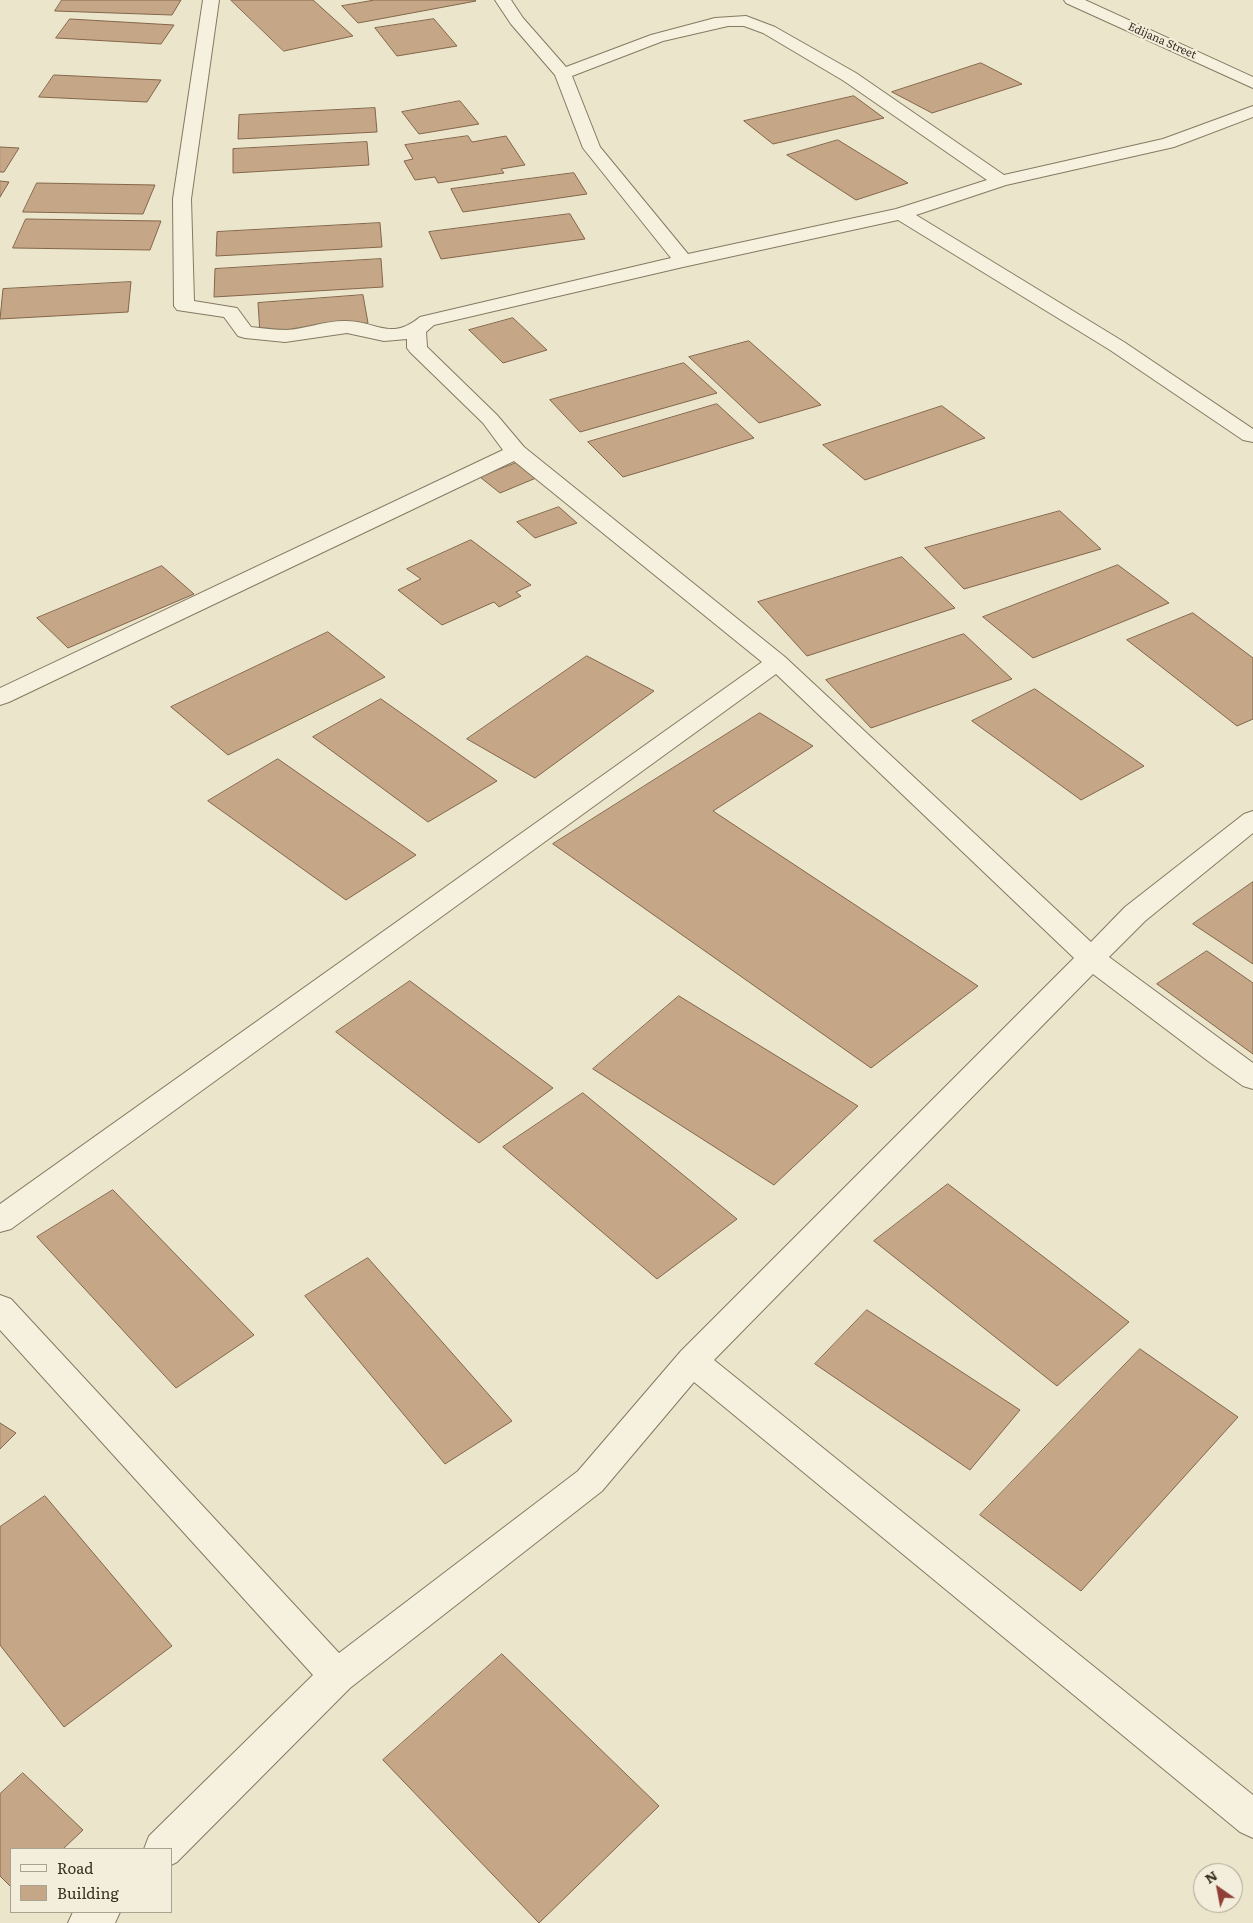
<!DOCTYPE html>
<html>
<head>
<meta charset="utf-8">
<style>
	body { margin:0 }
	#map { position:relative; width:1253px; height:1923px; overflow:hidden; background:#ebe5cc; font-family:Literata,serif }
	canvas { display:block }
	.legend { position:absolute; left:10px; top:1848px; width:162px; height:65px; box-sizing:border-box; background:#f3eedb; border:1px solid #a9a291; margin:0; padding:6px 9px; list-style:none; font-size:15px; color:#393023 }
	.legend li { display:flex; align-items:center; gap:10px; height:25px }
	.legend b { width:25px; border:1px solid #a9a291 }
	.north { position:absolute; left:1193px; top:1863px; width:50px; height:50px; box-sizing:border-box; background:#f3eedb; border:1px solid #a9a291; border-radius:50%; rotate:327deg; font-size:14px; font-weight:700; line-height:20px; text-align:center; color:#393023 }
	.north::after { content:''; display:block; margin:auto; width:18px; height:22px; background:#8f3f38; clip-path:polygon(50% 0,100% 100%,50% 72%,0 100%) }
</style>
</head>
<body>
<div id="map">
<canvas width="1253" height="1923"></canvas>
<ul class="legend">
<li><b style="height:6px;background:#f6f1df"></b>Road</li>
<li><b style="height:14px;background:#c5a686"></b>Building</li>
</ul>
<div class="north">N</div>
</div>
<script>
const c = document.querySelector('canvas').getContext('2d');
c.lineJoin = 'round';
function fill(path, color) {
  c.fillStyle = color;
  c.fill(path, 'evenodd');
}
function strokePath(path, color, width, dash) {
  c.strokeStyle = color;
  c.lineWidth = width;
  c.lineCap = dash ? 'butt' : 'round';
  c.setLineDash(dash || []);
  c.stroke(path);
}
function write(font, color, halo, rows, align = 'center') {
  c.font = font + ' Literata,serif';
  c.lineWidth = 4.5;
  c.setLineDash([]);
  c.textBaseline = 'middle';
  c.strokeStyle = halo;
  c.fillStyle = color;
  for (const [text, x, y, turn = 0] of rows) {
    c.save();
    c.translate(x, y);
    c.rotate((+turn || 0) * Math.PI / 180);
    c.textAlign = isNaN(turn) ? turn : align;
    if (halo) c.strokeText(text, 0, 0);
    c.fillText(text, 0, 0);
    c.restore();
  }
}
const building = new Path2D(`
	M62,0H181L172,15L55,11Z
	M231,0H313L353,36L284,51Z
	M375,0H475L476,1L358,23L342,6Z
	M70,19L174,25L161,44L56,38Z
	M434,19L457,46L397,56L375,28Z
	M981,63L1022,84L932,113L892,92Z
	M54,75L161,80L147,102L39,97Z
	M854,96L884,118L773,144L744,121Z
	M460,101L479,124L419,134L402,112Z
	M375,108L377,132L238,139L239,115Z
	M468,136L472,142L506,136L525,165L501,169L504,173L438,183L435,177L415,180L404,161L413,159L405,145Z
	M838,140L908,183L856,200L787,155Z
	M367,142L369,165L233,173V149Z
	M0,147L19,148L4,172H0Z
	M574,173L587,194L463,212L451,189Z
	M0,181L9,182L0,197Z
	M37,183L155,185L143,214L23,212Z
	M570,214L585,239L441,259L429,232Z
	M26,219L161,221L150,250L13,248Z
	M380,223L382,247L216,256L217,232Z
	M381,259L383,287L214,297L215,269Z
	M131,282L128,312L0,319L3,289Z
	M363,295L368,323L260,333L258,303Z
	M513,318L547,350L503,363L469,330Z
	M749,341L821,405L759,423L689,357Z
	M684,363L717,393L580,432L550,400Z
	M717,404L754,438L623,477L588,442Z
	M942,406L985,438L865,480L823,445Z
	M516,463L536,478L500,493L480,477Z
	M559,507L577,523L535,538L517,522Z
	M1060,511L1101,549L964,589L925,548Z
	M471,540L531,585L516,592L521,596L499,607L494,602L442,625L398,590L421,579L407,569Z
	M902,557L955,608L807,656L758,602Z
	M1118,565L1169,603L1033,658L983,617Z
	M162,566L194,594L68,648L37,618Z
	M1193,613L1253,658V719L1237,726L1127,640Z
	M328,632L385,677L228,755L171,707Z
	M964,634L1012,679L871,728L826,680Z
	M587,656L654,691L535,778L467,739Z
	M1035,689L1144,766L1081,800L972,721Z
	M381,699L497,781L428,822L313,737Z
	M760,713L813,746L713,811L978,986L871,1068L553,844Z
	M278,759L416,855L346,900L208,801Z
	M1253,882V964L1193,924Z
	M1207,951L1253,983V1054L1157,984Z
	M410,981L553,1088L479,1143L336,1032Z
	M679,996L858,1106L774,1185L593,1069Z
	M583,1093L737,1219L657,1279L503,1147Z
	M948,1184L1129,1322L1057,1386L874,1241Z
	M113,1190L254,1335L176,1388L37,1237Z
	M368,1258L512,1421L445,1464L305,1296Z
	M867,1310L1020,1410L970,1470L815,1364Z
	M1140,1349L1238,1417L1081,1591L980,1515Z
	M0,1423L16,1433L0,1449Z
	M45,1496L172,1646L64,1727L0,1645V1527Z
	M502,1654L659,1806L539,1923L383,1760Z
	M23,1773L83,1830L63,1849H11V1887L0,1876V1794Z`);
fill(building, '#c5a686');
strokePath(building, '#83664a', 1);
const minor = new Path2D(`
	M203,0H219L191,199L194,301L237,308L251,327C262,328 275,330 286,330C306,329 327,320 347,321C378,322 391,341 420,317L671,258L583,148L555,75L511,24L495,0H511L523,18L566,67L651,35L715,18L746,16L775,27L856,73L1004,175L1163,139L1253,106V117L1174,147L1006,185L916,215L1124,342L1253,429V442L1243,440L1110,350L898,220L683,267L434,325L426,332L427,347L497,415L524,447L785,657L1091,942L1125,907L1244,814L1253,811V833L1145,921L1109,957L1253,1063V1089L1243,1086L1208,1061L1093,974L714,1360L1253,1795V1838L1240,1832L694,1382L602,1491L350,1688L177,1862L171,1865V1849H144L149,1836L313,1675L0,1330V1295L11,1299L339,1653L578,1471L681,1351L1074,958L776,674L11,1229L0,1232V1204L762,662L514,461L9,702L0,705V688L503,450L483,423L410,352L407,348V339L384,341L347,333L285,342L245,338L238,336L224,317L177,310L174,306L173,199ZM728,26H744L763,33L844,81L987,180L896,209L688,254L600,147L572,76L663,41Z
	M1064,0H1085L1253,77V88L1066,3Z
	M73,1912H120L115,1923H68Z`);
strokePath(minor, '#867961', 2);
fill(minor, '#f6f1df');
write('11px', '#393023', '#f3eedb', [
	["Edijana Street",1162,41,24]
]);
</script>
</body>
</html>
